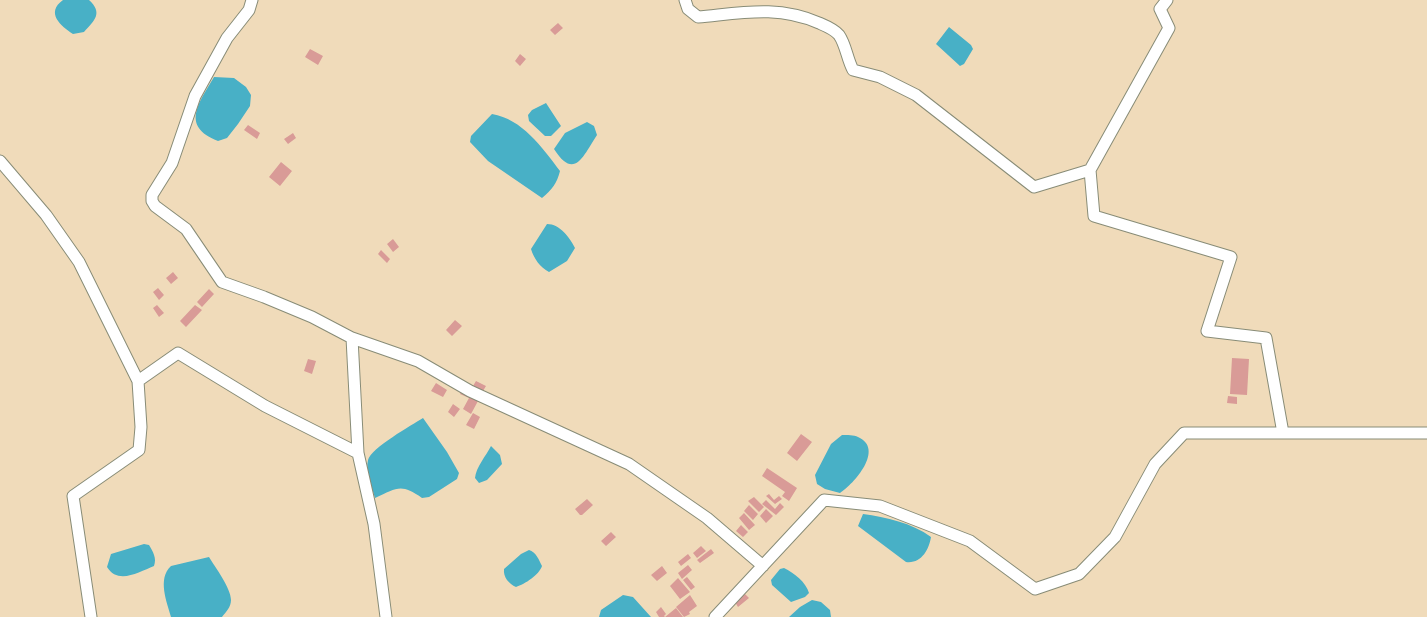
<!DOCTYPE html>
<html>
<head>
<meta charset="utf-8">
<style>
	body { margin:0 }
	canvas { display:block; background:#f0dbba }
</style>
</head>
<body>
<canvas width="1427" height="617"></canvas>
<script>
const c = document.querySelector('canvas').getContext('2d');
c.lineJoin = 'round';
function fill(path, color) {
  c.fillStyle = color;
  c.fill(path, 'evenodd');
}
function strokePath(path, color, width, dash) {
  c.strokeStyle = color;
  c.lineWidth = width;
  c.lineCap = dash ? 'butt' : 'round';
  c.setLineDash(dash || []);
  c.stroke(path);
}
fill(new Path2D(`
	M63,0H89C103,13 95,20 84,32L73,34C61,26 45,13 63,0Z
	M949,27L971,45L973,49L964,64L960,66L936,44Z
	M214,77L234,78L246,87L251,95L250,106L238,124L227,138L218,141C180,126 199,103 214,77Z
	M546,103L561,126L551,136H545L529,121L528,115L532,110Z
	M492,114C522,119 542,147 560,171C557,183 552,190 542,198L488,161L470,142L471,136Z
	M587,122L594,126L597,135C584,154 575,182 554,149L565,133Z
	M547,224C560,224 570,238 575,248L567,261L549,272C540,267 534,259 531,249Z
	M423,418L447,452L459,473L457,479L429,497L422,498C401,483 397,488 375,498C372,487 365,471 368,460C371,448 412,425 423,418Z
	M842,435C847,435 854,435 858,437C885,449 854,484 840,493L825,489L817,484L815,475L831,444Z
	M491,446L500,455L502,464L487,480L479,483L475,478C476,467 486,456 491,446Z
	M863,514C886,517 912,523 931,537C929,550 921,564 906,562L858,526Z
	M144,544L149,545C153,552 157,558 154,566C139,572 118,585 107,567L111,554Z
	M529,550C536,552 539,560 542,566C539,575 525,584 516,587C509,584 503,577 504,569L521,554Z
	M209,557C215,567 231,588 231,600C231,607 226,612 222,617H171C167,602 157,579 171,566Z
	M784,568C794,573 806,582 809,593L805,597L791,602L772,585L771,580L780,569Z
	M623,595L633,597L651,617H599L601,610Z
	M812,600L821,602L830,610L831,617H789L800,607Z`), '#48b0c6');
fill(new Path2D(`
	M558,23L563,28L555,35L550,30Z
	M310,49L323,56L318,65L305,57Z
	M520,54L526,59L520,66L515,61Z
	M248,125L260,133L257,139L244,130Z
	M293,133L296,138L288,144L284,139Z
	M281,162L292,171L280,186L269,177Z
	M393,239L399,247L393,252L387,244Z
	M381,250L390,259L387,263L378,254Z
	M173,272L178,278L171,284L166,278Z
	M158,288L164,295L159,300L153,292Z
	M209,289L214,294L202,307L197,302Z
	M157,305L164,313L159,317L153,308Z
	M195,305L202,310L186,327L180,321Z
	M455,320L462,326L452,336L446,330Z
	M1232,358L1249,359L1247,395L1230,394Z
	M308,359L316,361L312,374L304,371Z
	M476,381L486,386L483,391L473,386Z
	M436,383L447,390L443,397L431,391Z
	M463,389L478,401L471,414L463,409L469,398L460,394Z
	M1228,396L1237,397V404L1227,403Z
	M453,404L460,409L454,417L448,412Z
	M473,413L480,417L474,429L466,425Z
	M801,434L812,442L797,461L787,453Z
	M767,468L797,488L789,501L782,496L785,492L762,476Z
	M769,494L774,500L779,496L782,499L775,504L766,496Z
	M754,497L764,507L759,512L748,501Z
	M587,499L593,505L582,515H580L575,509Z
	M766,500L775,509L780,503L784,507L776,515L762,504Z
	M749,505L758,514L753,520L744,511Z
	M766,509L773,516L766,523L760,516Z
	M744,513L755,525L749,530L739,518Z
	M741,525L748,532L743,537L736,531Z
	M611,532L616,537L606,546L601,541Z
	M701,546L706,551L697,558L693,553Z
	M711,549L714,553L700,563L697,560Z
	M688,554L691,558L681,566L678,562Z
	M688,565L692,570L682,579L678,573Z
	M662,566L667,573L657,581L651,575Z
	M687,577L695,587L691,590L683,580Z
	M678,578L690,592L680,599L670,586Z
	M745,594L749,598L738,607L735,602Z
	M690,595L697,606L689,612L690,614L684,617L676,607Z
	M661,607L666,614L664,616L665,617L676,608L683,617H659L656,612Z`), '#d99b97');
const minor = new Path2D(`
	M252,0L249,10L227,38L195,96L172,163L152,195V201L155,206L186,229L222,282L264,297L312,317L352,338L358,453
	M685,0L688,9L698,17C742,13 777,5 819,23C826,26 834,29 839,35C846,45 847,59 853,70L880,77L916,95L1034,187L1090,170
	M1167,0L1160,9L1169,28L1090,170L1094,216L1231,257L1207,331L1266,338L1283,433
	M0,161L46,215L79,262L138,381
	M352,338L418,361L470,391L629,464L707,518L763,566
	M91,617L73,496L139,450L141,427L138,381L178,353L265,406L358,453L374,524L386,617
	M715,617L824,500L880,506L970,541L1035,589L1079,574L1115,537L1155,464L1184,433H1427`);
strokePath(minor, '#888c77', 13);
strokePath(minor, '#fff', 11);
</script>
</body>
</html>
